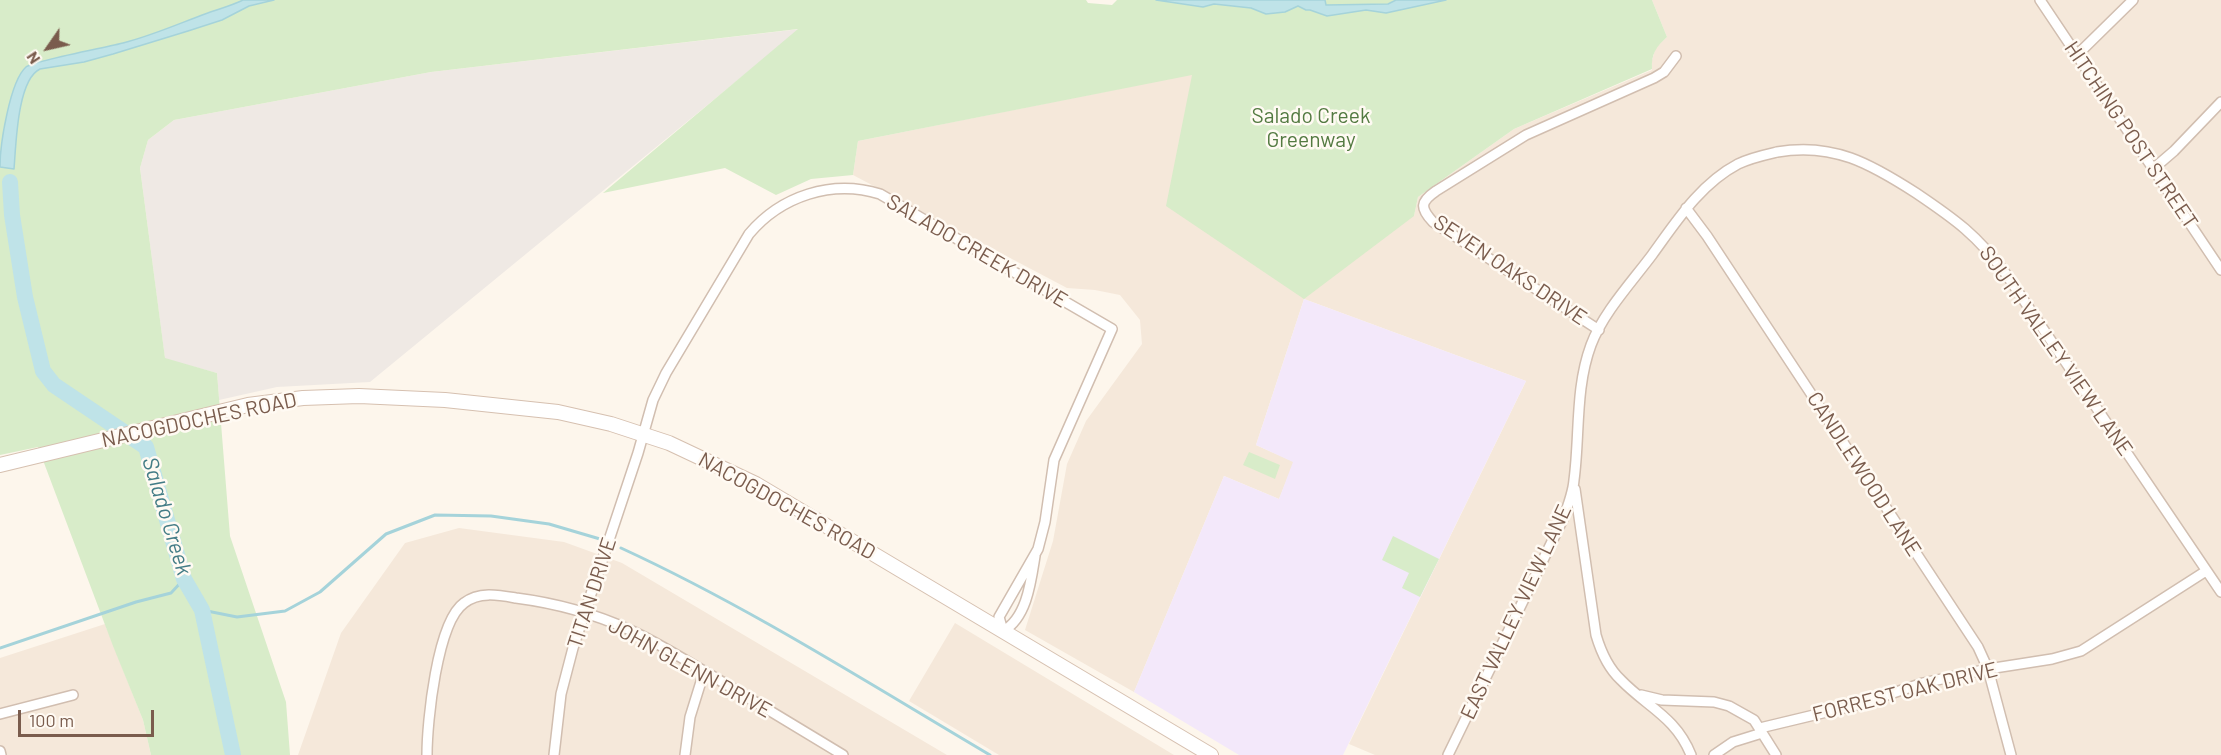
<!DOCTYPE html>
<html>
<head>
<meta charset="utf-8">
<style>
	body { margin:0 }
	#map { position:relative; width:2221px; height:755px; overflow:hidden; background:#fdf6ec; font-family:Barlow,sans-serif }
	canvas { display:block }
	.north { position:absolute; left:18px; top:18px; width:60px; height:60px; -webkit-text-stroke:4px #fffaf3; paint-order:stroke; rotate:236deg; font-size:16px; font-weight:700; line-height:24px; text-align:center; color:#7a5c4d }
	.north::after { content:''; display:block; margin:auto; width:21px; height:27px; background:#7a5c4d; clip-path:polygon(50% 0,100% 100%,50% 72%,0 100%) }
	.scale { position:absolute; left:18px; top:710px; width:136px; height:27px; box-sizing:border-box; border:3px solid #7a5c4d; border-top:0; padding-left:8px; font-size:18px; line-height:21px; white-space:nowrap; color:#7a5c4d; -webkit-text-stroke:4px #fffaf3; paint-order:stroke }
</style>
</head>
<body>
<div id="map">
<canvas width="2221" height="755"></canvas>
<div class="north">N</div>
<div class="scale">100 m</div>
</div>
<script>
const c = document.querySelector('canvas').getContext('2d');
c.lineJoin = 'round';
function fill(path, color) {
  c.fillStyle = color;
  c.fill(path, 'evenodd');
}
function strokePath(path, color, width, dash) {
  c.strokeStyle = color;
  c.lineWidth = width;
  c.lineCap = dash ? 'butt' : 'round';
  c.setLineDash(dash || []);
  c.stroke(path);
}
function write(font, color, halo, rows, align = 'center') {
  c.font = font + ' Barlow,sans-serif';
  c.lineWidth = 5;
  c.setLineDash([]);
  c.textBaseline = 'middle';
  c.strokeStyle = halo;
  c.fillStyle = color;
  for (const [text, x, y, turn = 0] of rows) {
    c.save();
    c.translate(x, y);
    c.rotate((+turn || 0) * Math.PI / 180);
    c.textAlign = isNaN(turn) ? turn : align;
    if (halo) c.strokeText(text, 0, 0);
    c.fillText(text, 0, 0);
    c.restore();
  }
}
fill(new Path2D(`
	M1652,0H2221V755H1375L1349,744L1526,381L1304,299L1256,445L1294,462L1279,499L1224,476L1134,692L1025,630L1053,541L1067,464L1086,421L1142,344L1140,320L1120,295L1095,290L1067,288L853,175L858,141L1193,74L1414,216L1418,197L1514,129L1652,70V60L1656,47L1667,37Z
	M459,528L564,542L622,563L947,755H298L341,633L405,543Z
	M955,623L1174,755H999L909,701Z
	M105,624L143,720L151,755H0V658Z`), '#f5e8da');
fill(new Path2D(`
	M800,29L370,382L277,387L219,400L217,373L165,359L140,168L148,140L174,120L431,72Z`), '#efe9e4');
fill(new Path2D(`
	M1304,299L1526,381L1343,755H1239L1134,692L1224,476L1279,499L1293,462L1256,445Z`), '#f3e8fa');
fill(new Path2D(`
	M0,0H1086L1088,3L1112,5L1117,0H1156L1203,6L1205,0H1652L1667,37C1656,47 1651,54 1652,69L1514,129L1418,197L1414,216L1304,299L1166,206L1192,75L858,141L853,175L811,179L776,195L725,168L603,193L798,29L431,72L174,120L148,140L140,168L165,358L217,373L230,536L286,702L290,755H151L143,720L113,646L38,447L0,455Z
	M1249,452L1280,465L1275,479L1243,465Z
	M1393,536L1439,559L1420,597L1402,588L1409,573L1382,560Z`), '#d8ecc9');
const water = new Path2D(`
	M243,0H274L249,6L222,20L188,31L113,54L84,62L40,69C17,80 16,146 14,169L0,167C0,144 10,81 26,67C33,61 108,47 123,43C151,36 178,24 205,14C218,9 231,6 243,0Z
	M1156,0H1325L1326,5L1388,4L1396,0H1446L1386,13L1366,10L1327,16L1310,10H1306L1298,6L1285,12L1266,14L1251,8L1214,4L1203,7Z`);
fill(water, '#bfe3e8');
strokePath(water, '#a5d3da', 1.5);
strokePath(new Path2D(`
	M621,548C749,607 868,683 990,755
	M202,610L237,617L285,611L320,592L386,534L435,515L491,516L549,524L600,539
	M0,648L136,602L171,593L184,579`), '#a5d3da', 3);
strokePath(new Path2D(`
	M10,182L12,215L25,297L43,371L54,385L146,447L184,579L202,610L233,755`), '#bfe3e8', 16);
const minor = new Path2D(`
	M2040,0L2221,270
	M2077,55L2133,0
	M2153,169L2174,151L2221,102
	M1686,208L1707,236L1978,647L1988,669L2011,755
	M1599,330L1433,222C1420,208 1420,202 1436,191L1526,135L1654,78L1664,72L1676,56
	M1575,489L1596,635C1601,652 1608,668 1621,680C1647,707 1676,717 1691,755
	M1641,695L1662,700L1714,702L1729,706L1754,720L1776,755
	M0,714L73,695
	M1760,728L1860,704L1923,683L1988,669L2052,659L2081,651L2206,571
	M0,751L1,755
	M427,755C427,722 437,622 464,603C479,591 499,595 516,598C555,603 595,614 630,630C659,643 686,661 714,677C757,703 800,729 843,755
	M554,755L561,694L573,648L638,453L653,400L666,373L749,234C781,196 832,179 880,194L1112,329L1054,460L1045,522L1038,549L999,617L1003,631C1027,618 1031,581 1035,556
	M685,755L690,717L704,672
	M1448,755L1563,519C1568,506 1573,493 1574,480C1580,435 1575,388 1591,345C1603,313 1631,283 1652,255C1676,222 1700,184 1738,164C1750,158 1764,155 1777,152C1833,142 1871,164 1916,193C1956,220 1977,235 2006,274L2221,592
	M1714,755L1733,742L1762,733`);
const secondary = new Path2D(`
	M0,465L248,405L303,398L359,396L445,400L558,412L611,424L669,443L756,484L1211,755`);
strokePath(minor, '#d1beb0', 12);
strokePath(secondary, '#d6c0b0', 16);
strokePath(minor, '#fff', 9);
strokePath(secondary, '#fff', 14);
write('21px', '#537a41', '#fffaf3', [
	["Salado Creek",1311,116],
	["Greenway",1311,140]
]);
write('21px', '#7a5c4d', '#fffaf3', [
	["HITCHING POST STREET",2131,135,56],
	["SALADO CREEK DRIVE",977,251,30],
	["SEVEN OAKS DRIVE",1510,270,34],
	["SOUTH VALLEY VIEW LANE",2056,351,55],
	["NACOGDOCHES ROAD",199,420,-12],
	["CANDLEWOOD LANE",1864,474,57],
	["NACOGDOCHES ROAD",787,506,29],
	["TITAN DRIVE",592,593,-72],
	["EAST VALLEY VIEW LANE",1516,612,-65],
	["JOHN GLENN DRIVE",690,668,29],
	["FORREST OAK DRIVE",1905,692,-14]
]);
write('italic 22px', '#437c86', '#fffaf3', [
	["Salado Creek",167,516,73]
]);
</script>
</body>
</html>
